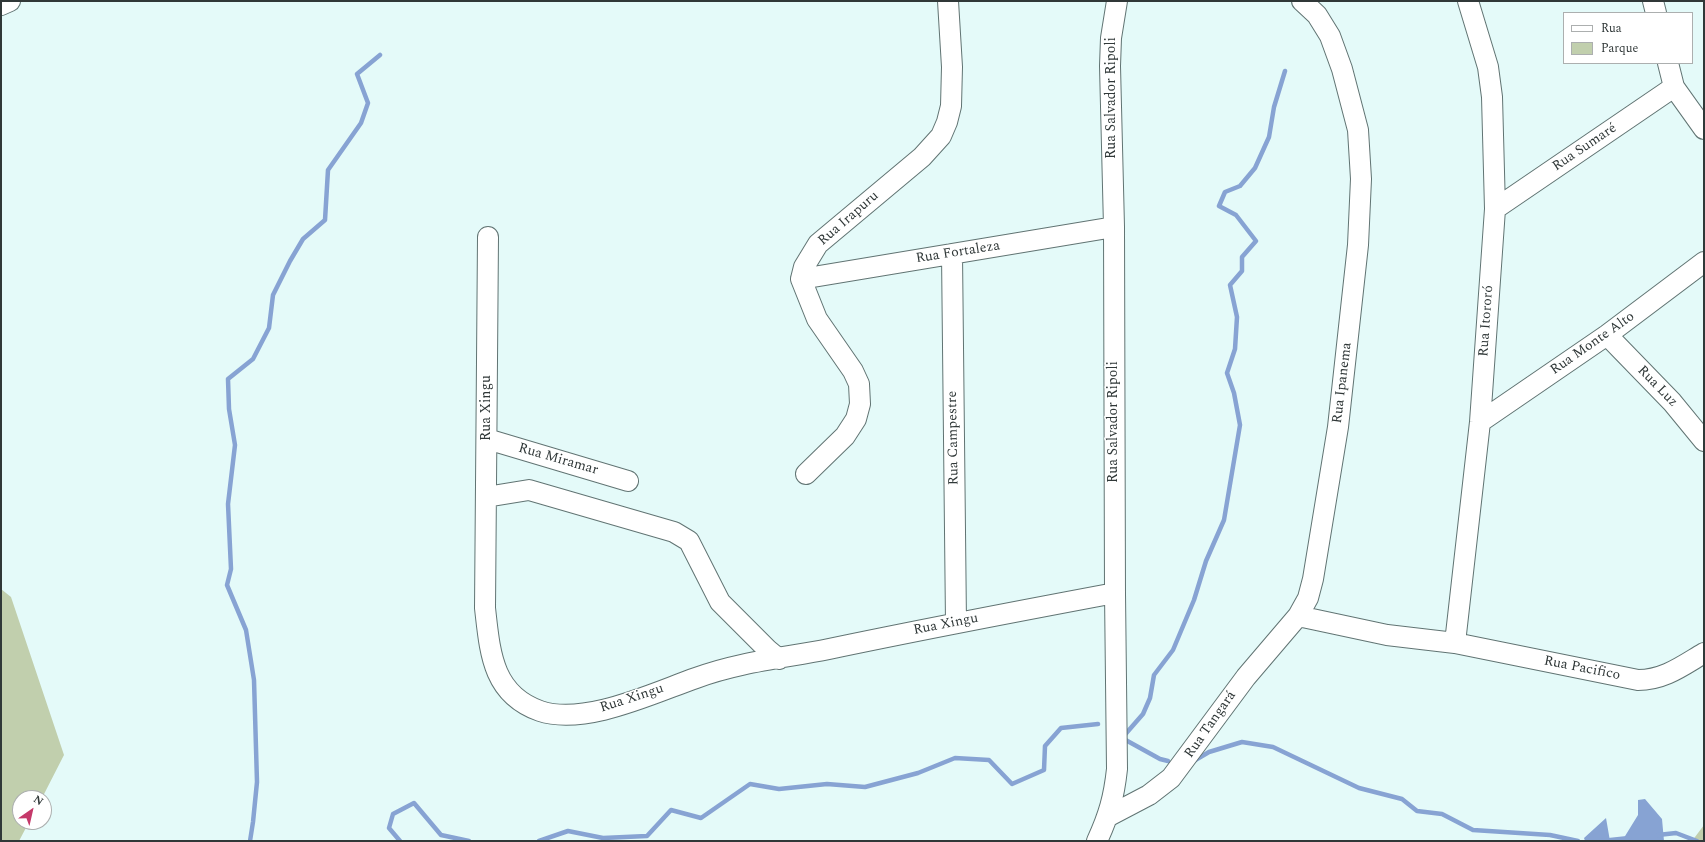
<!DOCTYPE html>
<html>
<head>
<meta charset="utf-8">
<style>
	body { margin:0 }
	#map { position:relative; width:1705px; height:842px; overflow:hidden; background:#e4faf9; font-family:Spectral,serif }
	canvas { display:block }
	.frame { position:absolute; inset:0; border:2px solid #303838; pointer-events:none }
	.legend { position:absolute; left:1563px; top:12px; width:130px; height:52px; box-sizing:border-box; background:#fff; border:1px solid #acafaf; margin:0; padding:5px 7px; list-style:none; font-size:12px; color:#303838 }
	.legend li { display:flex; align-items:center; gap:8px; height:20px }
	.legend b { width:20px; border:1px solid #acafaf }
	.north { position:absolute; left:12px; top:790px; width:40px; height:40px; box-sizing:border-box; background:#fff; border:1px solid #acafaf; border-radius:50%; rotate:34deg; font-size:11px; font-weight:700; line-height:16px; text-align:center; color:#303838 }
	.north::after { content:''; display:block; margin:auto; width:14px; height:18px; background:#c5396a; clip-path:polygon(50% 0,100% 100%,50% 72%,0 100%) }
</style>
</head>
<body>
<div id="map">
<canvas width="1705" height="842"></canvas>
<div class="frame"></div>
<ul class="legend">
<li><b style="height:5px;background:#fff"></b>Rua</li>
<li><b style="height:11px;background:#c1cfad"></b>Parque</li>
</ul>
<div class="north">N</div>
</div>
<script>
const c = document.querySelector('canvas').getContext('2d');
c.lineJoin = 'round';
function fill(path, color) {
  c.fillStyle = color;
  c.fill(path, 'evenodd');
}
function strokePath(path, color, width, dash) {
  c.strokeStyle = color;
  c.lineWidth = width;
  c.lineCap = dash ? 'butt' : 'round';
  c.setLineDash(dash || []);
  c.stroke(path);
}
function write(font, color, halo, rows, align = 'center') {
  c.font = font + ' Spectral,serif';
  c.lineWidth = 3;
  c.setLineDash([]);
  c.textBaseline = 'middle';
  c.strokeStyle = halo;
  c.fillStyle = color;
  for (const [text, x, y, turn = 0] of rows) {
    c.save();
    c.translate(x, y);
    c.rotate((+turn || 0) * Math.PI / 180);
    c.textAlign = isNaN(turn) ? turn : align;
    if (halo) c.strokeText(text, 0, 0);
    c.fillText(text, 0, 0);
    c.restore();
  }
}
fill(new Path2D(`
	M1,589L11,597L64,755L42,798H20V822H29L19,841H1Z
	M1704,825V841H1692Z`), '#c1cfad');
fill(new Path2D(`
	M1645,799L1662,819L1664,841H1622L1638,815V800Z
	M1606,818L1610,841H1585L1584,838Z`), '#87a3d3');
strokePath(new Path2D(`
	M1168,761L1160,759L1122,738L1143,714L1150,698L1154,675L1173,650L1194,600L1206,561L1224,520L1240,425L1234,393L1227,373L1235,349L1237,317L1230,285L1242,271V257L1256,241L1236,215L1219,206L1225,192L1240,186L1255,168L1269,137L1274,107L1285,71
	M1192,762L1209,752L1242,742L1273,747L1359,788L1402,799L1417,811L1442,814L1473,830L1550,835L1578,841
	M1658,835L1676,833L1697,841
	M250,841L253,822L257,782L254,680L246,630L227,585L231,569L228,504L235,445L229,409L228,379L253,359L269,328L273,295L290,261L303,239L325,220L328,170L361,123L368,103L357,74L380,55
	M400,841L389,828L393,814L414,803L441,835L469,841
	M539,841L568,831L603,838L647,836L671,810L701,818L750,784L779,789L827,784L865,787L918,773L955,758L989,760L1012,784L1044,770L1045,746L1061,728L1098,724
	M1601,841L1629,838`), '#87a3d3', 4.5);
const minor = new Path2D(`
	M1653,1L1656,13
	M1,5L10,1
	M1668,63L1674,87L1704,129
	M1495,209L1674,87
	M488,237L485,608C490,652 492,694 540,711C585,726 653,693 696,678C739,662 784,658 829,649C924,629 1019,611 1115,593
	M952,254L956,623
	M801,279L1114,227
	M1607,335L1672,402L1704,441
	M1480,422L1607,335L1704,262
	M487,439L628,481
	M806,474L845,436L856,419L860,404L859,384L853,371L817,319L801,279L804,267L818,244L922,157L941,136L947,122L951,106L952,67L948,1
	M486,497L529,490L674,532L689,541L720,602L768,650L779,659
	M1298,616L1387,635L1455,643L1638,680C1664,680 1682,666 1704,653
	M1455,643L1480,422L1495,209L1492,97L1488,67L1468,1
	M1109,816L1149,795L1171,778L1246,677L1298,616L1308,598L1313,579L1338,427L1358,245L1361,179L1358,130L1342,69L1330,36L1317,15L1302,1
	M1097,841C1109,815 1114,797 1117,769L1115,593L1114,227L1110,66L1111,38L1117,1`);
strokePath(minor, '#617473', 22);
strokePath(minor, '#fff', 20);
write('14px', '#303838', '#fff', [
	["Rua Salvador Ripoli",1112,98,-90],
	["Rua Sumaré",1585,148,-34],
	["Rua Irapuru",849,219,-41],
	["Rua Fortaleza",958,253,-9],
	["Rua Itororó",1487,321,-86],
	["Rua Monte Alto",1593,344,-35],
	["Rua Ipanema",1343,383,-83],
	["Rua Luz",1657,387,46],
	["Rua Xingu",487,408,-90],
	["Rua Salvador Ripoli",1114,422,-90],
	["Rua Campestre",954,438,-91],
	["Rua Miramar",558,460,16],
	["Rua Xingu",946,625,-11],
	["Rua Pacifico",1582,669,11],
	["Rua Xingu",632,699,-18],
	["Rua Tangará",1211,725,-55]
]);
</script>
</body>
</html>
